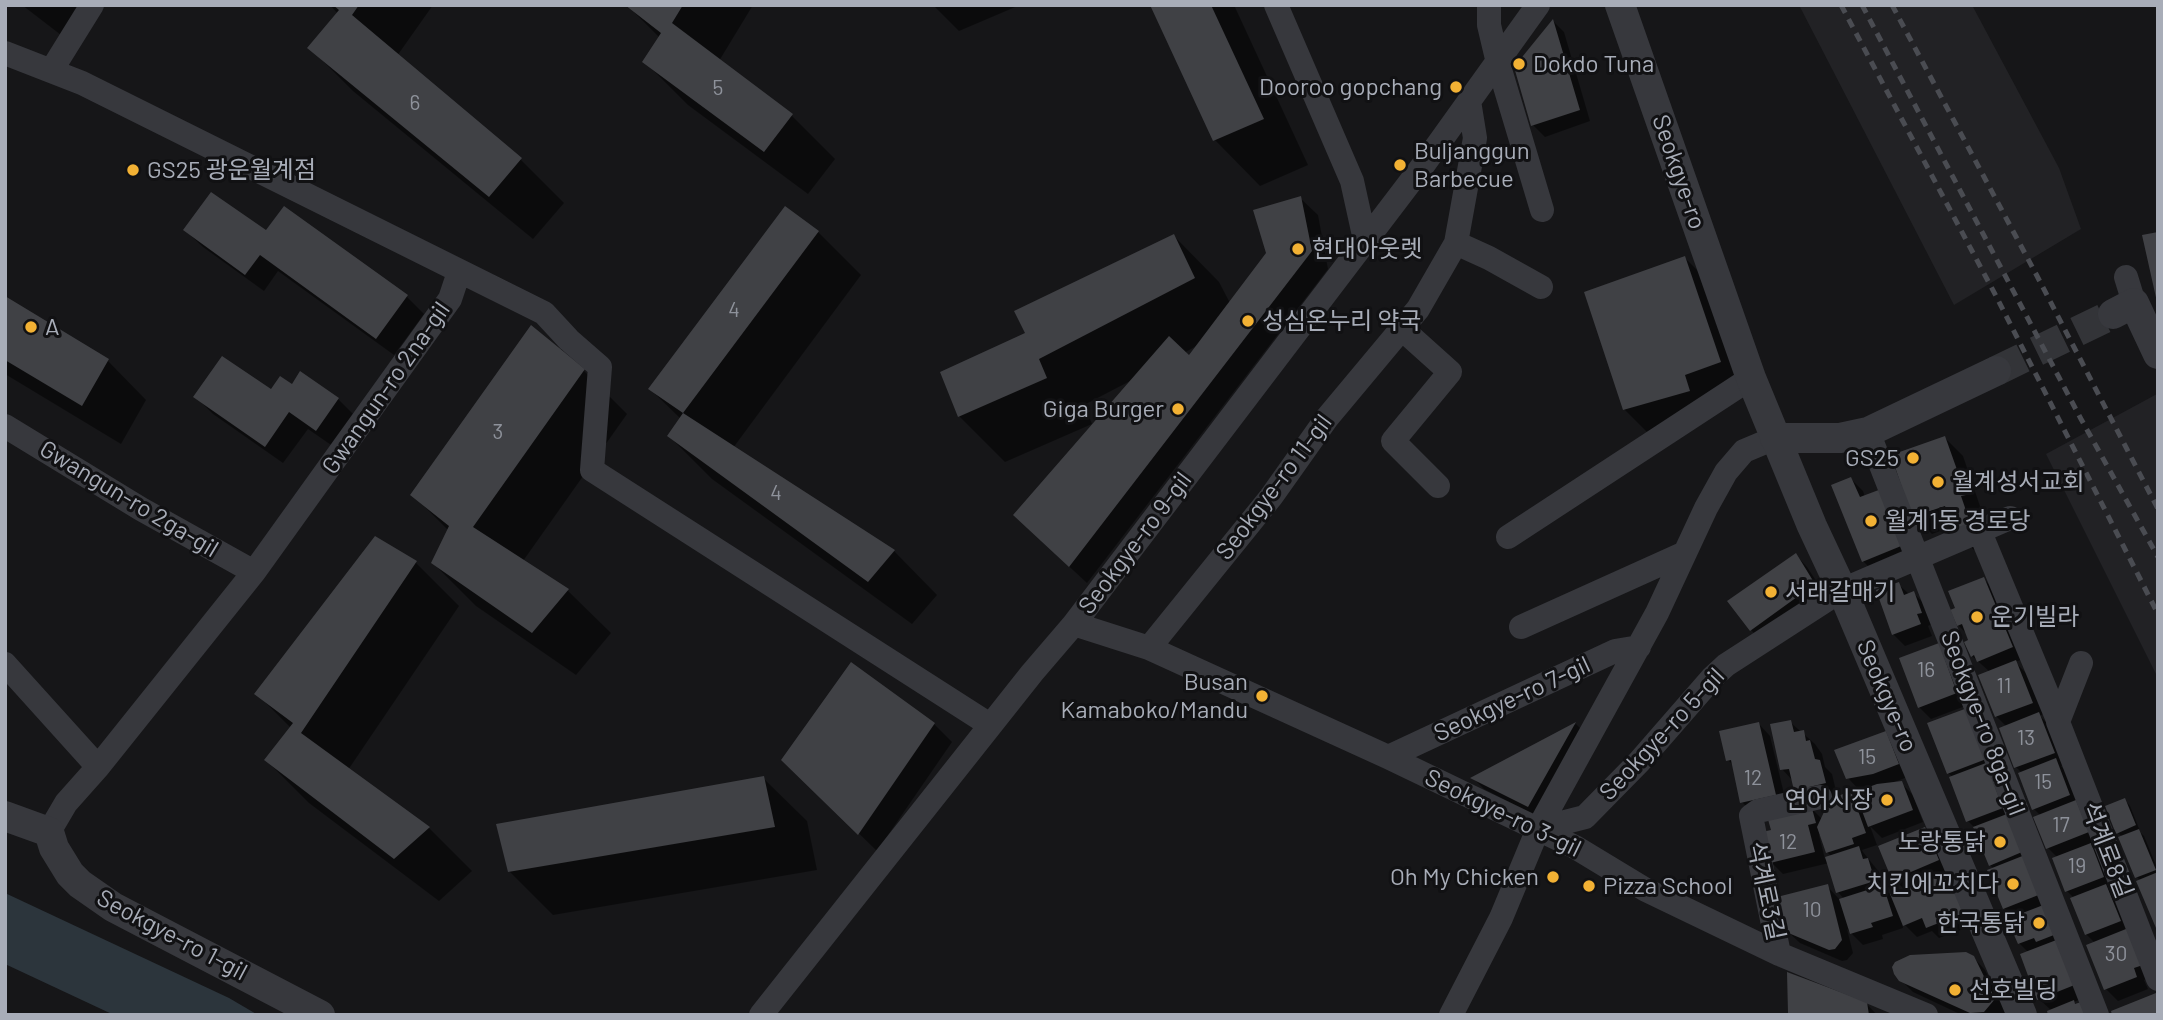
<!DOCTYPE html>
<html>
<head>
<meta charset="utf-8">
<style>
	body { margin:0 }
	#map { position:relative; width:2163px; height:1020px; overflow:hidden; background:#161618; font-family:Barlow,sans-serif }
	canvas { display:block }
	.frame { position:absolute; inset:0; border:7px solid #a8adb8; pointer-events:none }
</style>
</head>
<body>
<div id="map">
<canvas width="2163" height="1020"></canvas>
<div class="frame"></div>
</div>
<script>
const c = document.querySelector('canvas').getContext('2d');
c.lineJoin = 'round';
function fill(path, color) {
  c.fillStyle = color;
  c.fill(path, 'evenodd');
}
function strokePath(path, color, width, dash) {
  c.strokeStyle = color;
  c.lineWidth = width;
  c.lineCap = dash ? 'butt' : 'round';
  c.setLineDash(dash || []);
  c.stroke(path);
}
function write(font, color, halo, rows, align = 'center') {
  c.font = font + ' Barlow,"Noto Sans KR",sans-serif';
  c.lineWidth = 6;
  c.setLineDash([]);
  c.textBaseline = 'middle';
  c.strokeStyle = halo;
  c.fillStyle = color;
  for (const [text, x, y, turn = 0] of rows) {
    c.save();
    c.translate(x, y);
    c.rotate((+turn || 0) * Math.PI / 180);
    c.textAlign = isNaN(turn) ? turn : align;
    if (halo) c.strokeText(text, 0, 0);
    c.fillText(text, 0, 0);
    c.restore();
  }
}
fill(new Path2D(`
	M1799,5H1972L2059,168L2081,229L1954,305Z
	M2157,394L2158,395V678L2046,454Z`), '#222225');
fill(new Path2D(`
	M5,893L229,998L258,1015H114L5,964Z`), '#2c353c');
fill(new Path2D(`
	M22,5H103L74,45Z
	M330,5H433L397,56L521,160L564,203L533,239L353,91L310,48L338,14Z
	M627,5H753L719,61L792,116L835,159L808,194L688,105L645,62L660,38Z
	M933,5H1020L959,31Z
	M1152,5H1234L1308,165L1260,186L1215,140Z
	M1553,21L1564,32L1590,121L1545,137L1533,125Z
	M1300,198L1318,215L1328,269L1087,583L1033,533L1134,379L1084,405L1092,424L1005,462L959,416L1027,334L1174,236L1219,282L1230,303L1267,253ZM1198,345L1189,357L1184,353Z
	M185,230L266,233L406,296L424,314L394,355L278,271L264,291L203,247Z
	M818,232L861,275L733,448L894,551L937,595L912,624L712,479L669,436L681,419L650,389Z
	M1685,258L1708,281L1742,385L1647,432L1624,409Z
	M5,298L108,361L146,400L121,444L5,374Z
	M532,328L584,371L627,414L523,561L567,590L611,633L576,675L476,606L433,563L449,531L413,495Z
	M292,386L338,399L356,417L334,447L308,429L283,463L213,414L195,396L271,392Z
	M1945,438L1963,456L1982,512L1978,514L1988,545L1974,550L1956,533L1954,526L1932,534L1914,516Z
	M1851,479L1863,491L1865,497L1917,556L1875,573L1863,561Z
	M375,538L416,563L459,606L348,770L429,828L472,871L439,901L309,803L266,760L291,728L257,694Z
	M1796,555L1807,567L1826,596L1763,642L1751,630Z
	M1984,579L1995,591L2023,659L2015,662L2027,674L2043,714L2040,716L2050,726L2065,764L2061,766L2067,772L2100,844L2092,847L2102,857L2156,975L2144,980L2148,989L2118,1001L2106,989L2095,943L2086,934L2074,898L2067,891L2058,858L2048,848L2041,816L2034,809L2022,773L2016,767L2007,727L1996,716L1990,672L1972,656L1967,634L1958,625Z
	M1898,584L1909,594L1913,593L1925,604L1932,624L1928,626L1932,636L1905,646L1893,634Z
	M1938,645L1968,705L1931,719L1919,707Z
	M851,664L934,724L952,742L877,851L783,760Z
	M1969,709L2088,996L2052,1011L2039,999L2029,953L2019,943L2014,918L2004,908L1994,869L1990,865L1976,829L1968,821L1953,777L1948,773Z
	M1790,722L1815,744L1822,754L1825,767L1832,774L1837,795L1820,798L1809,806L1822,819L1851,793L1862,804L1861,792L1848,778L1886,733L1910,776L1892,783H1901L1913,795L1923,822L1882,838L1870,826L1877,845L1862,850L1863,852L1879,872L1885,889L1892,896L1905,890L1894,879L1924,829L1936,840L1974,925L1939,938L1932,931L1917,937L1902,922L1903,928L1882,935L1883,939L1863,945L1847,929L1853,953L1847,960L1842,961L1800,943L1787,931L1827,886L1840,900L1844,899L1838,892L1829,863L1783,874L1771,862L1773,831L1809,807L1793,781L1782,769ZM1819,835H1821L1827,852L1832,857L1825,859Z
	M1576,724L1587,735L1540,818L1484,789L1473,778Z
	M1759,724L1770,736L1787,806L1754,814L1742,802L1734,766L1728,760Z
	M763,778L807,821L817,870L553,915L509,871Z
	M2125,800L2130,806L2140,831H2139L2144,836L2158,870V928L2139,882L2141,881L2137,877L2120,838L2123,837L2118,833Z
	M1973,957L1985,970L2006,1012L2003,1015H1962L1913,992L1901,980Z
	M1866,1003L1877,1015H1792L1790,1013Z`), '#0007');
fill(new Path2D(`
	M333,5H359L352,15L522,158L489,197L307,48L339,10Z
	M625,5H683L672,23L793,114L764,152L642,62L661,33Z
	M1150,5H1211L1264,119L1213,141Z
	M1553,19L1580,110L1531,126L1514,67Z
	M211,192L266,230L284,206L408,295L376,339L260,255L245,275L183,230Z
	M1301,196L1312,251L1069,567L1013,515L1169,336L1189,355L1266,253L1253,210Z
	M785,206L819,231L683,413L648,389Z
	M2158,232V302H2157L2142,235Z
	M1174,234L1195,278L1039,359L1047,378L958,417L940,372L1025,333L1014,311Z
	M1685,256L1721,362L1685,375L1690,391L1623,410L1584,292Z
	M5,296L109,359L82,406L5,360Z
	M531,325L585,369L473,527L569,589L532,633L431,563L449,526L410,495Z
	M222,356L271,389L280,376L292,384L300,371L339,398L316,431L289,412L265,447L193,397Z
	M683,413L895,550L868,582L667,436Z
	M1945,436L1966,495L1961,496L1972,528L1955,534L1945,506L1912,517L1891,455Z
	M1851,477L1860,497L1884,488L1906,544L1862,562L1831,485Z
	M375,536L417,561L301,733L430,827L394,859L264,760L293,723L254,694Z
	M1796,553L1815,584L1750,631L1727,601Z
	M1984,577L2013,647L1977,662L1974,655L1971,657L1964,642L1968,640L1962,624L1957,626L1950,610L1955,608L1948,591Z
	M1899,582L1904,595L1914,591L1922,613L1917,614L1921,624L1892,635L1876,590Z
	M1939,643L1957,693L1918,708L1899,658Z
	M2016,660L2033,703L1995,717L1978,675Z
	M851,662L935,723L858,835L781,760Z
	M1970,707L1989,758L1947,774L1927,723Z
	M2039,712L2055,753L2014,768L1999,728Z
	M1791,720L1794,732L1804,730L1806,741L1810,740L1815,759L1820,760L1826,783L1809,787L1810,792L1795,795L1789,769L1780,770L1770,724Z
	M1576,722L1528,807L1470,778Z
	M1759,722L1776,795L1740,803L1731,760L1726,761L1719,731Z
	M1886,731L1899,764L1873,774L1846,779L1834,750Z
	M2056,758L2070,795L2032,810L2018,773Z
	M1986,763L2003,808L1966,822L1949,777Z
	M764,776L775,827L508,872L496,824Z
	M1902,781L1913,810L1868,827L1855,792L1877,784Z
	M1851,791L1866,833L1852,838L1854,844L1826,853L1817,827L1830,799Z
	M2125,798L2136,825L2116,834L2105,806Z
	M2076,800L2089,832L2046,849L2033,817Z
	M1811,805L1816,823L1808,825L1815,852L1770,863L1762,832L1771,830L1767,816Z
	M2007,814L2022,852L1989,866L1973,827Z
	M1925,827L1939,860L1892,880L1878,846Z
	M2139,829L2156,870L2135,878L2118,837Z
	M2091,843L2104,877L2065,892L2052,858Z
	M1859,846L1863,859L1868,858L1875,881L1836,893L1825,857Z
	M2025,855L2041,894L2003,909L1987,870Z
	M1947,872L1964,913L1926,928L1922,918L1903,926L1890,894Z
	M2158,872V927L2156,928L2136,881Z
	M1828,884L1842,940L1835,949L1829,950L1786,932L1777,897Z
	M2106,884L2121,921L2085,935L2070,898Z
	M1883,885L1893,916L1871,923L1873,927L1850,934L1839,899Z
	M2046,904L2059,933L2036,942L2034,938L2018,944L2007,919Z
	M2131,927L2146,964L2134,968L2137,977L2104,990L2086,945Z
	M2059,939L2077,984L2037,1000L2020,954Z
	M1966,952L1974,956L1995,999L1984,1012L1970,1013L1899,981L1894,974L1892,967L1895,962L1910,955Z
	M1787,972L1867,1002L1869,1015L1788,1013Z
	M2156,993L2158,1015H2112L2111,1011Z
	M2074,1000L2075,1004L2084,1001L2090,1015H2048L2047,1011Z`), '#404145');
strokePath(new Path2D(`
	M1996,371L2113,314`), '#333438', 30, [30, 15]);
strokePath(new Path2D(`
	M1276,5L1352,181L1365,240
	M1489,5V25L1498,63L1542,210
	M5,53L82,83L544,313L569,340L600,367L592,470L990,725
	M51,71L92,5
	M1456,243L1489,258L1541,287
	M2126,277L2134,303
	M1401,328L1450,372L1393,441L1438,486
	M5,426L141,509L254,572
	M1868,432L2097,1015
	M1980,532L2058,720
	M1508,537L1751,378
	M1074,624L1149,648L1388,757L1575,847L1646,890L1779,954L1926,1015
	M1521,627L1685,553
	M1149,648L1271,497L1327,418L1418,309L1456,243L1475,138L1469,101
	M2081,663L2058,722L2158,979
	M5,664L98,767
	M1388,757L1615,651L1639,647
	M1538,829L1585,817L1639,762L1713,677L1726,665L1842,590L2010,518
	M49,832L66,803L98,767L254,572L450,299L459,272
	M1779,954L1751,816L1758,811L1820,797
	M761,1015L1032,673L1074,624L1424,164L1538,5
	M1451,1015L1501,918L1538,829L1657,613L1706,508L1726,472L1744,451L1775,438`), '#37383d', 24);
strokePath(new Path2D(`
	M1620,5L1751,378L1812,526L1842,590L2022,1015
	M2113,314L2134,303L2158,354
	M1775,438H1840L1868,432L1996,371
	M5,816L49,832L54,848L70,874L80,884L113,907L320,1015`), '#37383d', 30);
strokePath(new Path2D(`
	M1841,5L1996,296L2158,614
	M1862,5L2081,419L2158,557
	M1892,5L2036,274L2158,509`), '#4a4c52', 5, [9, 7]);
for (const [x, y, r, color] of [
	[1519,64,7,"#f2b134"],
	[1456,87,7,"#f2b134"],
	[1400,165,7,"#f2b134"],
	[133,170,7,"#f2b134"],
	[1298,249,7,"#f2b134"],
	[1248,321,7,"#f2b134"],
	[31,327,7,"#f2b134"],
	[1178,409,7,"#f2b134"],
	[1913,458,7,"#f2b134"],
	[1938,482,7,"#f2b134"],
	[1871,521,7,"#f2b134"],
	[1771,592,7,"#f2b134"],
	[1977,617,7,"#f2b134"],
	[1262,696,7,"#f2b134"],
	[1887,800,7,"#f2b134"],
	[2000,842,7,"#f2b134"],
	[1553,877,7,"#f2b134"],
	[2013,884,7,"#f2b134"],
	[1589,886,7,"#f2b134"],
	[2039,923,7,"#f2b134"],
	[1955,990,7,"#f2b134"]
]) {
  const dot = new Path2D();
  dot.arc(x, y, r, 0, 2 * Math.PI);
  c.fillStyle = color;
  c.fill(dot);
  strokePath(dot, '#111113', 2.5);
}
write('21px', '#8e929b', null, [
	["5",718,88],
	["6",415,103],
	["4",734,310],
	["3",498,432],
	["4",776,493],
	["16",1926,670],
	["11",2004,686],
	["13",2026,738],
	["15",1867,757],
	["12",1753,778],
	["15",2043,782],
	["17",2061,825],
	["12",1788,842],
	["19",2077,866],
	["10",1812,910],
	["30",2116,954]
]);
write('24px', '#a8adb8', '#111113', [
	["Dokdo Tuna",1533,64],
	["Dooroo gopchang",1442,87,"right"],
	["Buljanggun",1414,151],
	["Barbecue",1414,179],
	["GS25 광운월계점",147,170],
	["현대아웃렛",1312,249],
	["성심온누리 약국",1262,321],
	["A",45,327],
	["Giga Burger",1164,409,"right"],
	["GS25",1899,458,"right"],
	["월계성서교회",1952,482],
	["월계1동 경로당",1885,521],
	["서래갈매기",1785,592],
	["운기빌라",1991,617],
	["Busan",1248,682,"right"],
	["Kamaboko/Mandu",1248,710,"right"],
	["연어시장",1873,800,"right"],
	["노랑통닭",1986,842,"right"],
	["Oh My Chicken",1539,877,"right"],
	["치킨에꼬치다",1999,884,"right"],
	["Pizza School",1603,886],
	["한국통닭",2025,923,"right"],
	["선호빌딩",1969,990]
], 'left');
write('24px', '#a8adb8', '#111113', [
	["Seokgye-ro",1679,172,71],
	["Gwangun-ro 2na-gil",386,388,-55],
	["Seokgye-ro 11-gil",1274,487,-53],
	["Gwangun-ro 2ga-gil",129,499,31],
	["Seokgye-ro 9-gil",1135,543,-53],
	["Seokgye-ro",1887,696,67],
	["Seokgye-ro 7-gil",1512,699,-25],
	["Seokgye-ro 8ga-gil",1983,723,69],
	["Seokgye-ro 5-gil",1662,734,-47],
	["Seokgye-ro 3-gil",1503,813,26],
	["석계로8길",2107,850,69],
	["석계로3길",1766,891,78],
	["Seokgye-ro 1-gil",172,935,28]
]);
</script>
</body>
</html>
